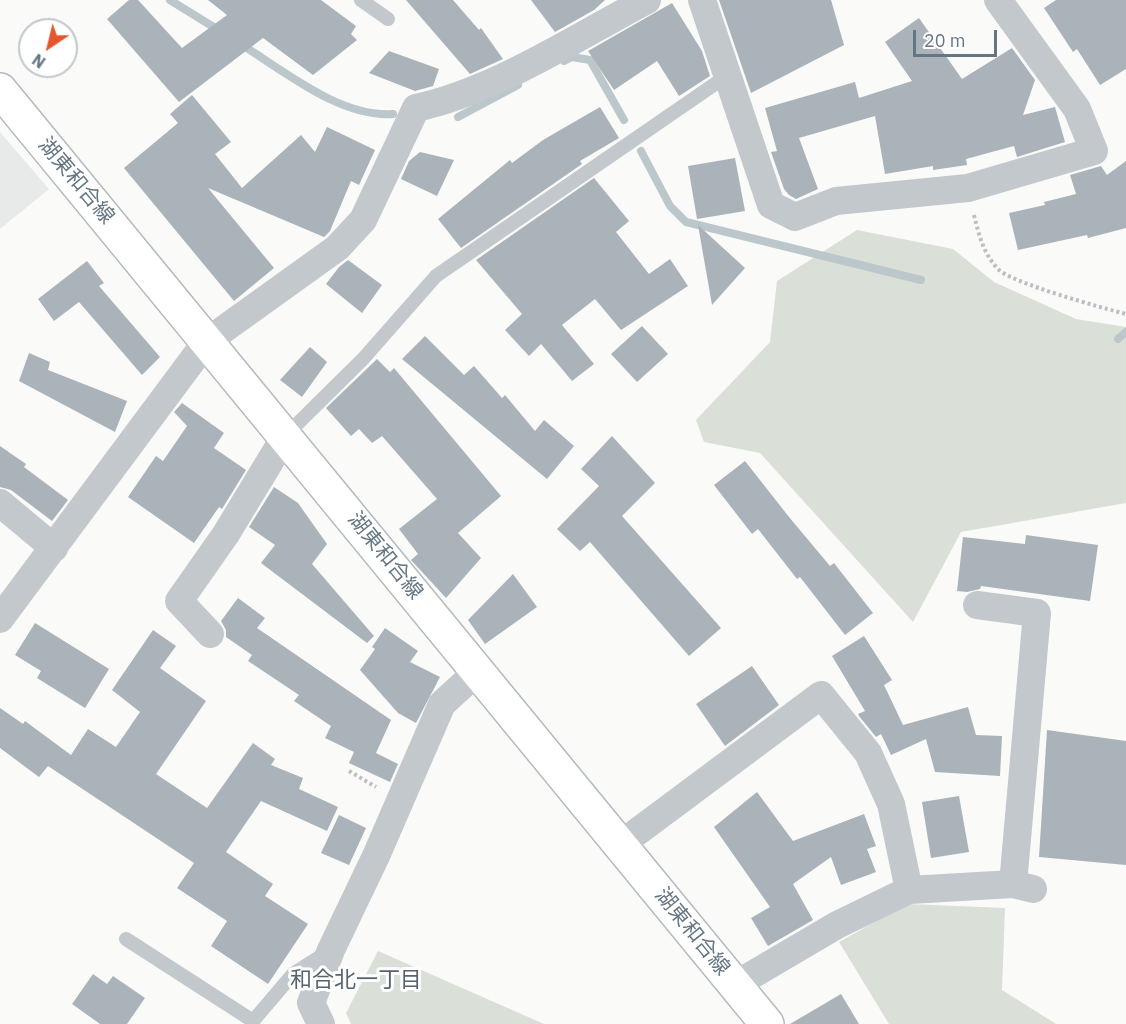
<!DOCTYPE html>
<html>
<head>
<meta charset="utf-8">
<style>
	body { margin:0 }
	#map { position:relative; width:1126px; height:1024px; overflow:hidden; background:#fafaf8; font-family:"IBM Plex Sans",sans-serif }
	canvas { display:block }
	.north { position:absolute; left:18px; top:18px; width:60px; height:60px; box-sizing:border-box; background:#fff; border:2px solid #c1c8cd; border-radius:50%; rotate:215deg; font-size:16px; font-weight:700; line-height:24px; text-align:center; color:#657683 }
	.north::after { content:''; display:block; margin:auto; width:21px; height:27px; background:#e4572e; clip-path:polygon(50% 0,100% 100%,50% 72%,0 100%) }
	.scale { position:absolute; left:913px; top:30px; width:84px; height:27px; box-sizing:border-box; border:3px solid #657683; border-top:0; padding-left:8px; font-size:18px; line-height:21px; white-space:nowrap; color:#657683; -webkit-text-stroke:4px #fff; paint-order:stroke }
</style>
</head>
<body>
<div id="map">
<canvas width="1126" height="1024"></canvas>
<div class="north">N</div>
<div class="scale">20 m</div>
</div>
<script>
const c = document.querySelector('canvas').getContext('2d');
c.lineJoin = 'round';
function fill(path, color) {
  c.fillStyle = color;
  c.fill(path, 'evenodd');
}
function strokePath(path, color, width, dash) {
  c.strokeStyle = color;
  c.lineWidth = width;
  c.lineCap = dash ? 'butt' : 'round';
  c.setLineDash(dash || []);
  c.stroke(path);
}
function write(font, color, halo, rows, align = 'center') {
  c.font = font + ' "IBM Plex Sans","Noto Sans JP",sans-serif';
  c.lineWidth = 6;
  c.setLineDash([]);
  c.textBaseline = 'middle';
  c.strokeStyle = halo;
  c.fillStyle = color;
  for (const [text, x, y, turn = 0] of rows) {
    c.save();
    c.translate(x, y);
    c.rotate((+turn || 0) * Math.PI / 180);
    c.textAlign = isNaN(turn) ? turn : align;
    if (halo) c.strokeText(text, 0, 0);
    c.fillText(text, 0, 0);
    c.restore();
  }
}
fill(new Path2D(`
	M0,132L49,189L0,229Z`), '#e8e9e9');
fill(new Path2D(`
	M857,230L953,249L994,282L1076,319L1126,327V503L961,532L913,622L760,453L704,442L696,420L770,342L777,281Z
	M907,904L1005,908L1002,990L1056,1024H889L839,942Z
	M378,951L544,1024H351L346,1013Z`), '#dadfd7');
strokePath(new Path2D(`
	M170,0L220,31
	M239,43C283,70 340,118 393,114
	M564,61L572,57L590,60L624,120
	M458,117L518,85
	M641,151L670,206L686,222L921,280
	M1118,339L1126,332`), '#bbc7cb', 8);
fill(new Path2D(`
	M129,0H138L182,48L227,15L208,0H321L356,26L351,34L357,40L313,75L263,38L179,102L107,19Z
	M406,0H453L479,30L481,28L503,59L470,74Z
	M531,0H605L594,10L555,32Z
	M719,0H831L844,45L751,93Z
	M1056,0H1126V69L1100,85L1077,49L1073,52L1044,8Z
	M672,3L702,51L710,76L679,96L657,61L614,90L588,51Z
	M919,18L962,79L1012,48L1035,80L1023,115L1055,107L1065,142L1017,157L1014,146L966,159L967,165L933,170V166L885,174L875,116L799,138L818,189L796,199L789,195L784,189L771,152L777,151L765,108L855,82L859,98L912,81L885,42Z
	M389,51L439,69L433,86L415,91L369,73Z
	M192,95L231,142L215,154L242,188L301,135L315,152L327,127L375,150L359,185L351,181L330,231L324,237L208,188L274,268L234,301L124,168L178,123L170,114Z
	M600,107L619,138L580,161L582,164L461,248L438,219L510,160L512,163L543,140Z
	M420,152L454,160L437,196L401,179L409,161Z
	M735,158L745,211L697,219L688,166Z
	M1126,161V228L1088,238L1087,235L1018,250L1009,213L1045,205L1044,202L1076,194L1070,175L1101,166L1107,175Z
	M594,178L629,221L616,232L649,274L670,259L688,286L621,330L595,299L562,325L594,364L572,381L541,344L529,356L505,330L522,314L476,260Z
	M698,225L745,268L712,305Z
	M348,260L382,285L362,313L326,284L339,267Z
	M87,261L104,283L99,286L160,357L142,375L79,302L54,321L38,299Z
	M642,326L668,354L637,382L611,354Z
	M425,336L464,375L474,366L502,398L505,395L535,431L544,420L574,446L547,479L402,359Z
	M310,347L327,362L302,397L280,380Z
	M29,353L50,362L48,370L127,401L115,432L19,381Z
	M377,359L390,372L394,368L501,496L458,533L481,558L446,598L411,560L418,554L399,529L437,499L382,436L372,443L359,429L351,436L326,408Z
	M182,403L224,433L214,448L246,470L222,509L219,507L194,543L128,497L156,456L163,461L187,426L174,412Z
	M612,436L655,483L622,516L721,628L689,656L590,542L580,551L557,529L599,486L581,469Z
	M0,446L26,464L24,467L68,500L52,521L11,490L0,487Z
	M745,461L789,517L830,566L834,563L873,613L845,635L800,577L797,579L758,529L752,534L714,485Z
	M274,487L298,503L327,544L312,564L374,636L367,643L261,563L275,545L249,527Z
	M1026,535L1098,545L1090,601L981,586L980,589L967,592L957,591L963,537L1025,544Z
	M513,574L537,607L485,644L468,620Z
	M238,598L265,618L257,628L391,720L376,753L398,764L390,782L349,763L354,752L325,738L331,726L294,701L299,695L248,661L252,655L226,637V630L221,621Z
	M35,623L109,669L85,708L37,678L41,671L15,655Z
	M385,628L418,651L410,662L440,677L416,723L398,713L360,670L375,649L372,647Z
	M153,630L176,646L160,668L206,701L156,774L207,808L253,743L275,759L271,765L303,778L299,789L338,807L327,831L261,801L226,852L273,884L265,896L308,924L268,984L211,946L227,921L177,888L194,863L48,766L39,777L0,748V708L23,724L25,721L71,755L88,729L116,747L140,712L112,690Z
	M864,636L892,680L884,685L903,725L968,707L976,735L1002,736L1000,776L935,772L926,739L891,755L881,734L876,737L859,716L858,714L865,711L832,656Z
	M752,666L779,705L725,746L696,704Z
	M1047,730L1126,741V865L1039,857Z
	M757,792L793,841L864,814L876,846L867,849L876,872L841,885L831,857L793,884L813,920L768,946L751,918L770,907L714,827Z
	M959,796L969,852L931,858L922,802Z
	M339,815L366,828L349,865L321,853Z
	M93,974L107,984L113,976L145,998L127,1024H100L72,1004Z
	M841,994L859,1024H790Z`), '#aab3b9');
const secondary = new Path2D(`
	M0,90L767,1024`);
strokePath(secondary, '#b3babf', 36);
strokePath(new Path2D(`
	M974,215C979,235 983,253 998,269C1011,283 1103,308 1126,314
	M349,771L376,787`), '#bbbfc2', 4, [3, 3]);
strokePath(new Path2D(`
	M361,0L388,19
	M286,435L363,359L436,276L728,75
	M126,939L253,1021L293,974L326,953`), '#c3c8cc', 14);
strokePath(new Path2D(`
	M702,0L771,205L795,217L836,201L968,188L1094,151L1077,109L998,0
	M0,503L54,548
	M977,605L1037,613L1013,884
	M0,619L206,342L337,248L363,220L416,108C495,91 575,38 647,0
	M210,634L179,601L226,534L286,435
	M621,844L821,695L868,753L891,804L909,890
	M735,985L837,925L909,890L1013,884L1033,889
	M321,1024L311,1003L331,950L376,856L442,704L478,671`), '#c3c8cc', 28);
strokePath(secondary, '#fff', 33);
write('21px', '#657683', '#fff', [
	["湖東和合線",76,181,50],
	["湖東和合線",385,556,51],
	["湖東和合線",692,932,51]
]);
write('22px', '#57646e', '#fff', [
	["和合北一丁目",356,981]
]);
</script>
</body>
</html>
